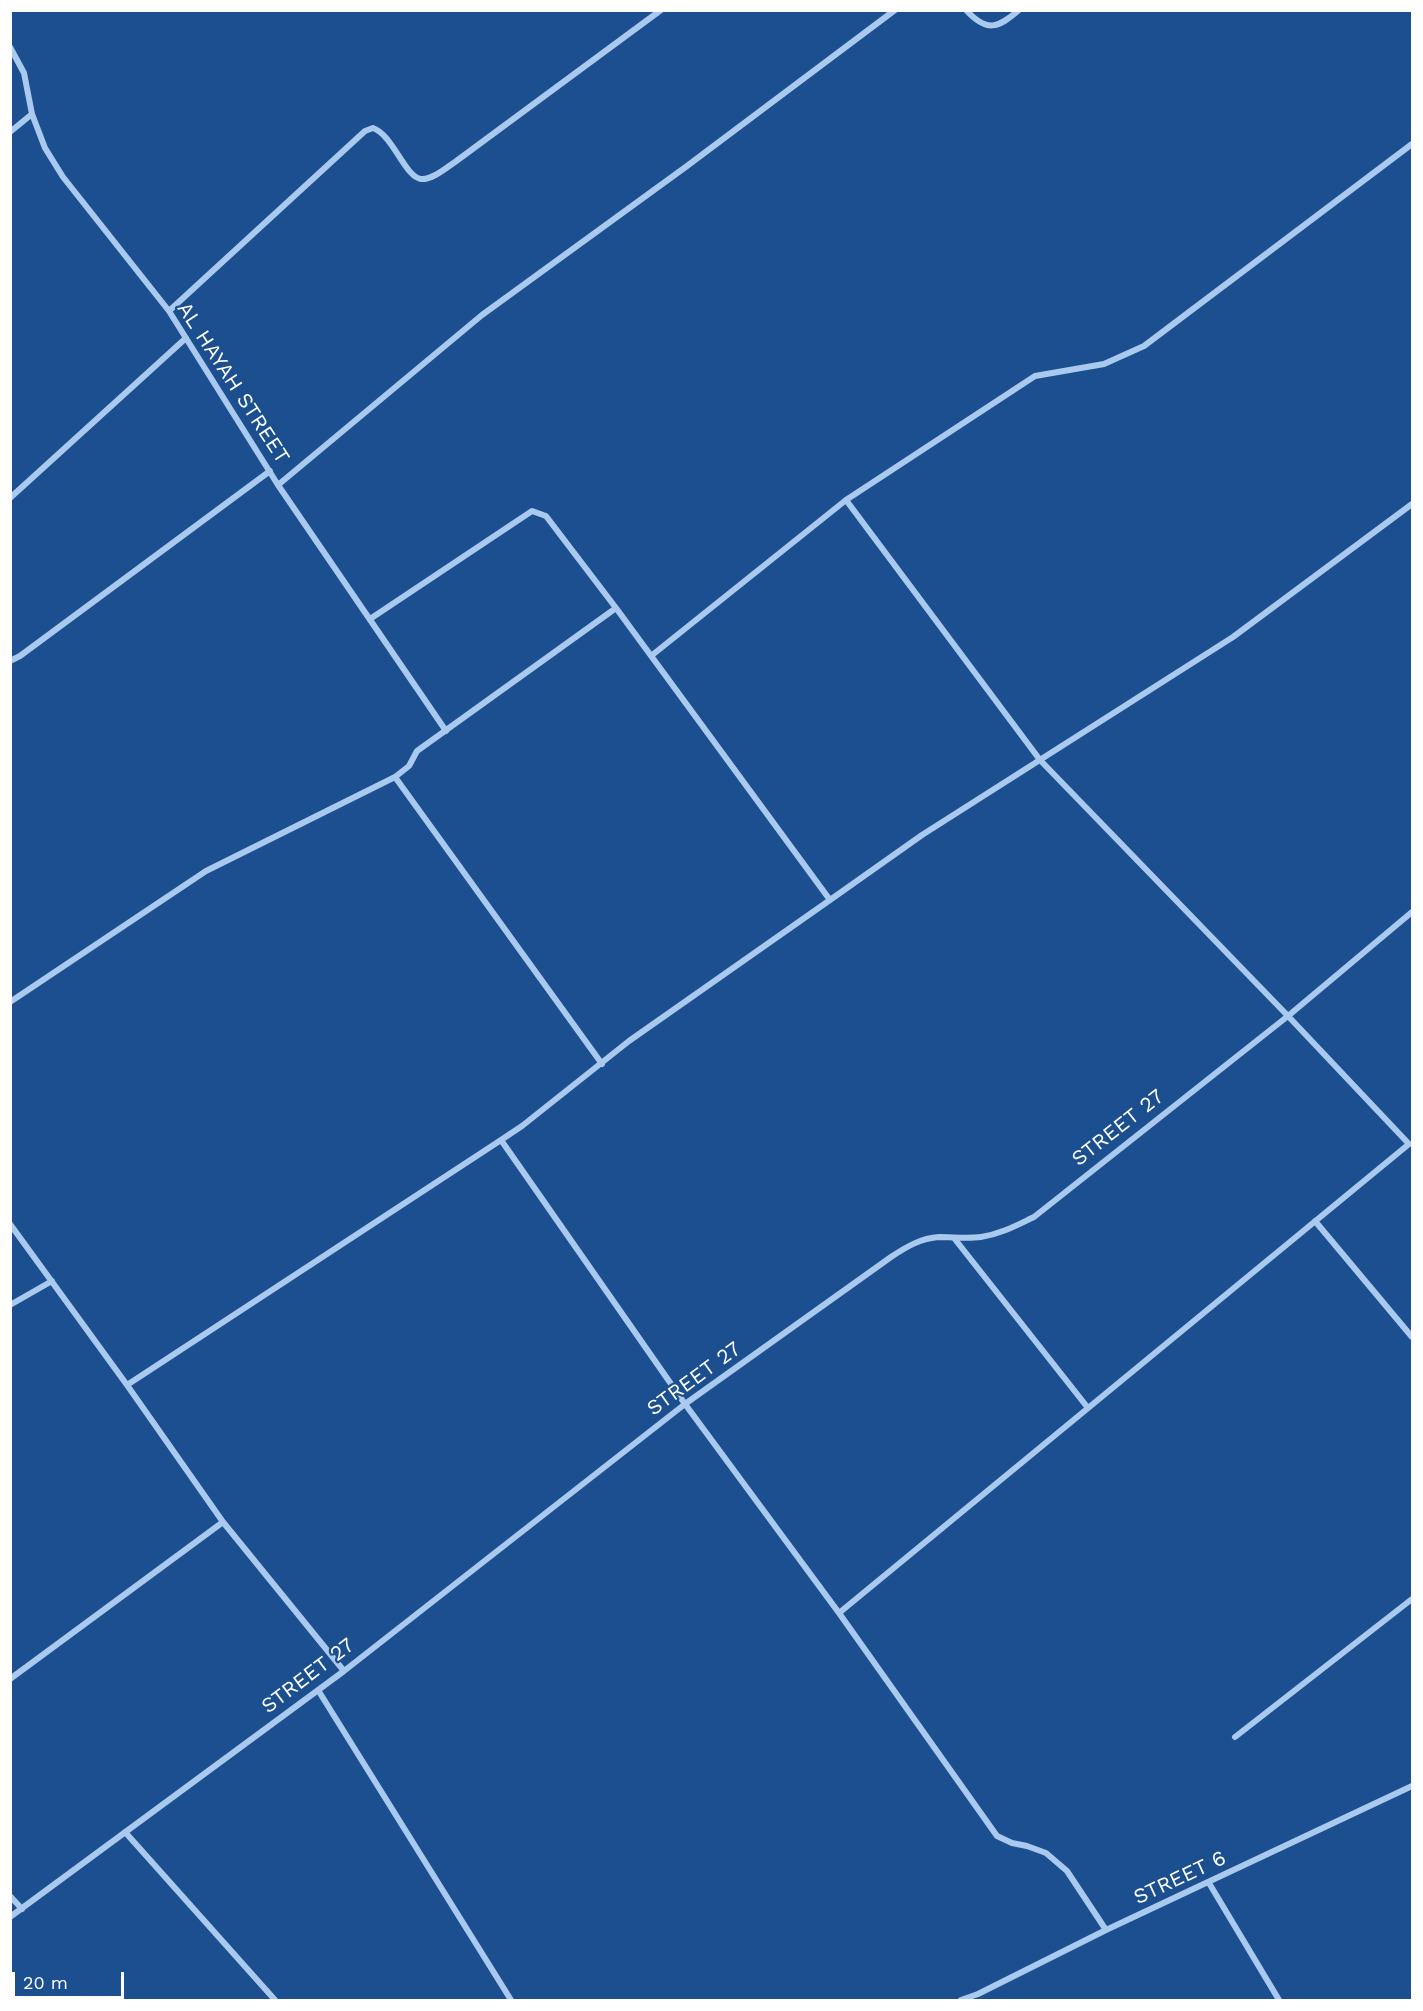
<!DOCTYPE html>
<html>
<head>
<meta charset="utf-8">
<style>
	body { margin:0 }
	#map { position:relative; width:1423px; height:2011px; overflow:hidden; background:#1b4f8f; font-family:"Work Sans",sans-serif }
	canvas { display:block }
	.frame { position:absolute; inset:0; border:12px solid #fff; pointer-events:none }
	.scale { position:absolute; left:12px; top:1972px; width:112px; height:27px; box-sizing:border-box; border:3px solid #fff; border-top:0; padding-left:8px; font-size:18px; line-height:21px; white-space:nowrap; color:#fff; -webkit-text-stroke:4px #1b4f8f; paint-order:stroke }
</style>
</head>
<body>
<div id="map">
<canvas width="1423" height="2011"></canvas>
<div class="frame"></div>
<div class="scale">20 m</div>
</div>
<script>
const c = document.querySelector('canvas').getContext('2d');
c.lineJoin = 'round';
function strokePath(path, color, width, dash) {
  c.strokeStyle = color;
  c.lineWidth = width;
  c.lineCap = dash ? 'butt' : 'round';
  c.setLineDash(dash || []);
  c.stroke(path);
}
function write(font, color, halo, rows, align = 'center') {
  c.font = font + ' "Work Sans",sans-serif';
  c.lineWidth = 4.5;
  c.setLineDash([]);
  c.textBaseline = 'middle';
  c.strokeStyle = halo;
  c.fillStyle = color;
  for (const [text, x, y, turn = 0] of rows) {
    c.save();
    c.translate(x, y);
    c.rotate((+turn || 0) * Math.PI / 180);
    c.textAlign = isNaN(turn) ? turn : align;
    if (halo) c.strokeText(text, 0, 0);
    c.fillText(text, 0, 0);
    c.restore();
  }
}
strokePath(new Path2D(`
	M966,10C987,33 998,28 1019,10
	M10,47L24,73L32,114L45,148L63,177L169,311L278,485L446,731
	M10,132L32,114
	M169,311L365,131L373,128C393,135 405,177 421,179C432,180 446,168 455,162L661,10
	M278,485L482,315L687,166L895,10
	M10,498L186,338
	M370,619L532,511L546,516L616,608
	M651,656L846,500L1035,376L1104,364L1144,346L1412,144
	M10,661L20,656L270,471
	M395,777L602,1064
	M10,1002L206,871L395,777L409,766L417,751L616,608L830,900
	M1315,1221L1412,1337
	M10,1224L127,1385L223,1522L344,1671
	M954,1238L1088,1408
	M10,1305L52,1281
	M127,1385L501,1140
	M839,1613L1409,1144L1288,1016L1040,760L846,500
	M10,1679L223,1522
	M318,1690L511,2000
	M1235,1737L1412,1599
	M125,1832L275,2000
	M1209,1883L1279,2000
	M10,1896L22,1909
	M10,1917L344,1671L685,1404L891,1257C906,1247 921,1238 939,1237C953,1237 967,1239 981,1237C1001,1234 1017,1225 1034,1217L1288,1016L1412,912
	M1106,1930L1067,1871L1046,1853L1027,1846L1012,1843L997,1836L839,1613L685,1404L501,1140L522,1126L629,1041L830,900L922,835L1233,637L1412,504
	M961,2000L978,1994L1106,1930L1412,1786`), '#a9c9ee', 6);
write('21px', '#fff', '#1b4f8f', [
	["AL HAYAH STREET",233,383,57],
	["STREET 27",1118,1128,-38],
	["STREET 27",694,1379,-36],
	["STREET 27",308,1676,-37],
	["STREET 6",1180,1878,-25]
]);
</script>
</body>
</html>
